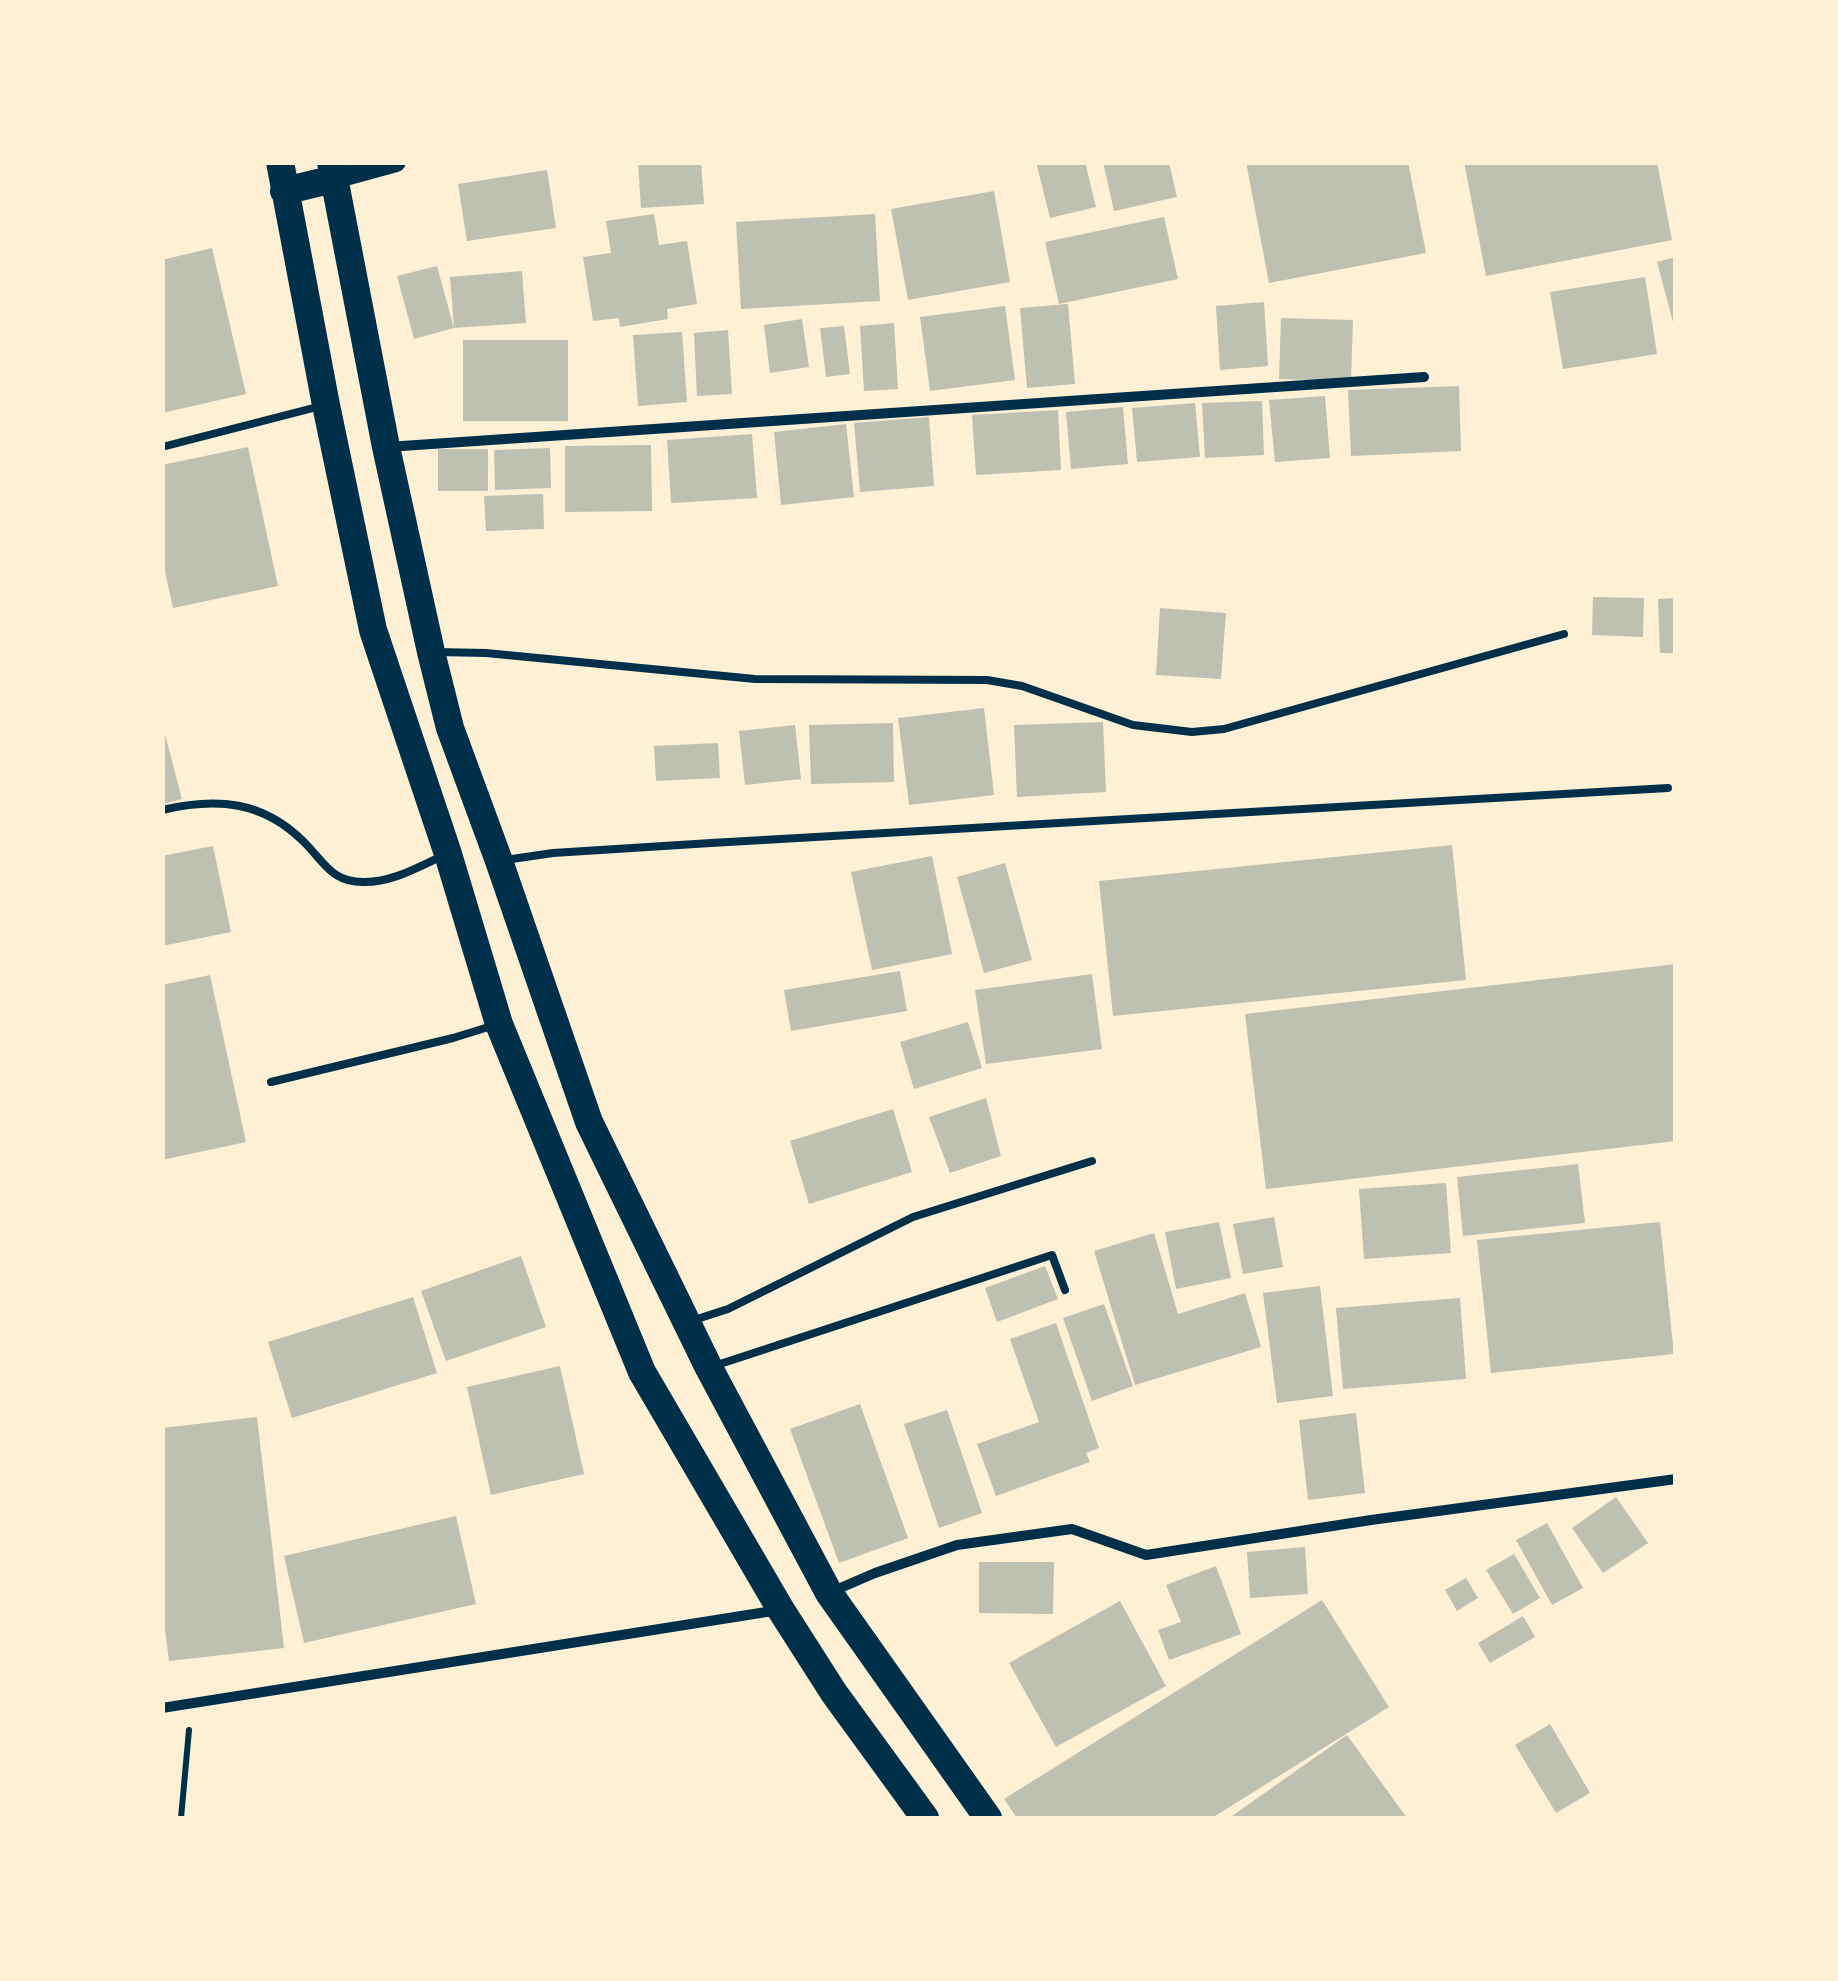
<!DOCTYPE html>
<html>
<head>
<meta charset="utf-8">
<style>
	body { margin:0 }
	#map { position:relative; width:1838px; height:1981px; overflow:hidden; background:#fdf0d5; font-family:Rubik,sans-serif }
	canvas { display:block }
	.frame { position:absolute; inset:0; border:165px solid #fdf0d5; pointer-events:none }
</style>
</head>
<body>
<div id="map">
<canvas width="1838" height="1981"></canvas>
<div class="frame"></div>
</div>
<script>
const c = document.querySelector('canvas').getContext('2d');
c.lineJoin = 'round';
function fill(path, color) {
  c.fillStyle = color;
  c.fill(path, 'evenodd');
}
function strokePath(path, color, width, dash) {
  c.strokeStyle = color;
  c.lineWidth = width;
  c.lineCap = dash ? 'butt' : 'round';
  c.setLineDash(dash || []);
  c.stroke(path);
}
fill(new Path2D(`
	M638,162H701L704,204L641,208Z
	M1036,162H1085L1096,207L1050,218Z
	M1103,162H1169L1177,197L1114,211Z
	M1246,162H1408L1426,253L1269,283Z
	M1464,162H1657L1672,240L1486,276Z
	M547,170L556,228L467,241L458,184Z
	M994,191L1010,282L908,300L891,209Z
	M654,214L659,245L687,241L697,304L667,309L668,319L620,327L619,318L593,321L583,257L611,253L606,221Z
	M875,214L880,301L741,309L736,222Z
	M1164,217L1178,279L1059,304L1045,242Z
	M212,248L246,394L162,413V260Z
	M1676,257V326H1674L1657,262Z
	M437,266L454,328L414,339L397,276Z
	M522,271L526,323L454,328L450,277Z
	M1645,277L1657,354L1563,369L1550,292Z
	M1264,302L1268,366L1220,370L1216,306Z
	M1068,304L1075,384L1027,388L1020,308Z
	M1005,306L1015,380L930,391L920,317Z
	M1281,318L1353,320L1351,381L1279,379Z
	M802,319L809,367L770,373L764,325Z
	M894,323L898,389L864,391L860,326Z
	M844,326L850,374L826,377L820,328Z
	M728,330L732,394L697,396L694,333Z
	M682,332L687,402L638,406L633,335Z
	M463,340H568V421H463Z
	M1459,386L1461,451L1351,456L1348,390Z
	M1325,396L1330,458L1275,462L1269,400Z
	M1262,401L1264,455L1205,458L1202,403Z
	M1195,403L1200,457L1137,462L1132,408Z
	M1123,407L1128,464L1071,469L1066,412Z
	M1058,410L1061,470L976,475L972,415Z
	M929,417L934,486L860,492L854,423Z
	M846,424L854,497L781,505L774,432Z
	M752,434L757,498L671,503L667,440Z
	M651,445L652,511L565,512V446Z
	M248,447L278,586L173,608L162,558V465Z
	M550,448L551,488L495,490L494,450Z
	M438,449H488V491H438Z
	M543,494L544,529L486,531L484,496Z
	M1593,597L1644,598L1643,637L1592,635Z
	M1676,598V653H1660L1658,599Z
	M1160,608L1226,613L1221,679L1156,675Z
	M984,708L994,795L909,805L898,718Z
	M1103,722L1106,792L1017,797L1014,725Z
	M162,723L182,799L162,804Z
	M893,723L894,782L811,784L809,725Z
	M795,725L801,779L745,785L739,731Z
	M718,743L720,778L656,781L654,746Z
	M1452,845L1466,980L1113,1016L1099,881Z
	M213,846L231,932L162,946V856Z
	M932,856L952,954L872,970L851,872Z
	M1005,863L1032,960L984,973L957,877Z
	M1676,964V1141L1266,1189L1245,1014Z
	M900,971L907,1011L791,1031L784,990Z
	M1092,974L1102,1049L986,1064L975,990Z
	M210,975L246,1142L162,1160V985Z
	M968,1022L982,1068L914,1089L900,1042Z
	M986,1098L1001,1156L950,1173L929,1117Z
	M893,1109L912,1172L809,1204L790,1141Z
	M1578,1164L1585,1223L1463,1236L1457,1177Z
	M1446,1183L1451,1253L1364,1259L1359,1189Z
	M1274,1217L1283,1267L1243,1274L1233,1224Z
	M1219,1222L1231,1278L1176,1289L1165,1232Z
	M1660,1222L1674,1354L1491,1373L1477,1240Z
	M1154,1233L1178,1314L1245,1293L1261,1347L1135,1385L1094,1251Z
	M521,1256L546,1327L446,1361L421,1291Z
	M1045,1266L1058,1299L997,1322L985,1288Z
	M1320,1286L1333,1396L1277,1403L1263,1293Z
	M413,1297L437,1373L292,1418L268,1342Z
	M1460,1298L1466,1379L1343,1389L1336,1308Z
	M1104,1304L1133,1386L1092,1401L1063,1318Z
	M1056,1323L1099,1448L1086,1453L1090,1462L996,1496L977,1444L1039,1422L1010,1339Z
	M560,1366L584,1474L491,1495L467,1387Z
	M860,1404L908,1538L839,1563L790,1429Z
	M947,1410L982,1513L939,1528L904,1424Z
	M1356,1413L1365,1493L1308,1500L1299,1420Z
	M257,1417L284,1648L169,1661L162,1606V1428Z
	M1616,1497L1648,1543L1603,1573L1572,1528Z
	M456,1516L476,1604L304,1643L284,1556Z
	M1547,1523L1583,1588L1552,1605L1516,1540Z
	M1305,1547L1308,1594L1250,1598L1247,1552Z
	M1514,1554L1540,1598L1513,1614L1486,1570Z
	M979,1562H1054L1053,1614L979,1613Z
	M1216,1566L1241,1634L1169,1660L1158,1630L1181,1622L1166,1585Z
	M1466,1578L1478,1598L1457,1611L1445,1590Z
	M1322,1600L1389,1707L1212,1818H1017L1004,1799Z
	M1120,1601L1166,1686L1056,1747L1009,1663Z
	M1523,1616L1535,1637L1490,1663L1478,1643Z
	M1550,1724L1590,1793L1556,1813L1515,1745Z
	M1347,1735L1407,1818H1229Z`), '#bec0b2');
strokePath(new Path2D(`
	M181,1818L189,1730`), '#003049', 6);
strokePath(new Path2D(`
	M162,447L321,406
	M436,652L486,653L755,679L987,680L1022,686L1133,725L1192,732L1224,729L1564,634
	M162,810C217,797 263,801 304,842C325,863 332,883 365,882C394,882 419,866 445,855
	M505,860L553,853L711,843L1668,788
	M271,1082L453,1038L495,1025
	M694,1320L728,1309L913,1217L1092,1161
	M714,1366L1052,1255L1065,1290`), '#003049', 8);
strokePath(new Path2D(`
	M387,447L1424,377
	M831,1592L875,1573L957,1545L1072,1529L1146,1555L1371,1520L1676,1479
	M162,1708L779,1610`), '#003049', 10);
strokePath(new Path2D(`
	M334,179L396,162`), '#003049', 20);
strokePath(new Path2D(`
	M280,162L326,405L373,630L448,854L499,1024L642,1372L781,1610L834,1693L925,1818
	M331,162L386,447L431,652L450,728L499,861L589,1122L709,1368L829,1593L988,1818
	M284,191L334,179`), '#003049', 28);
</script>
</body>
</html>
